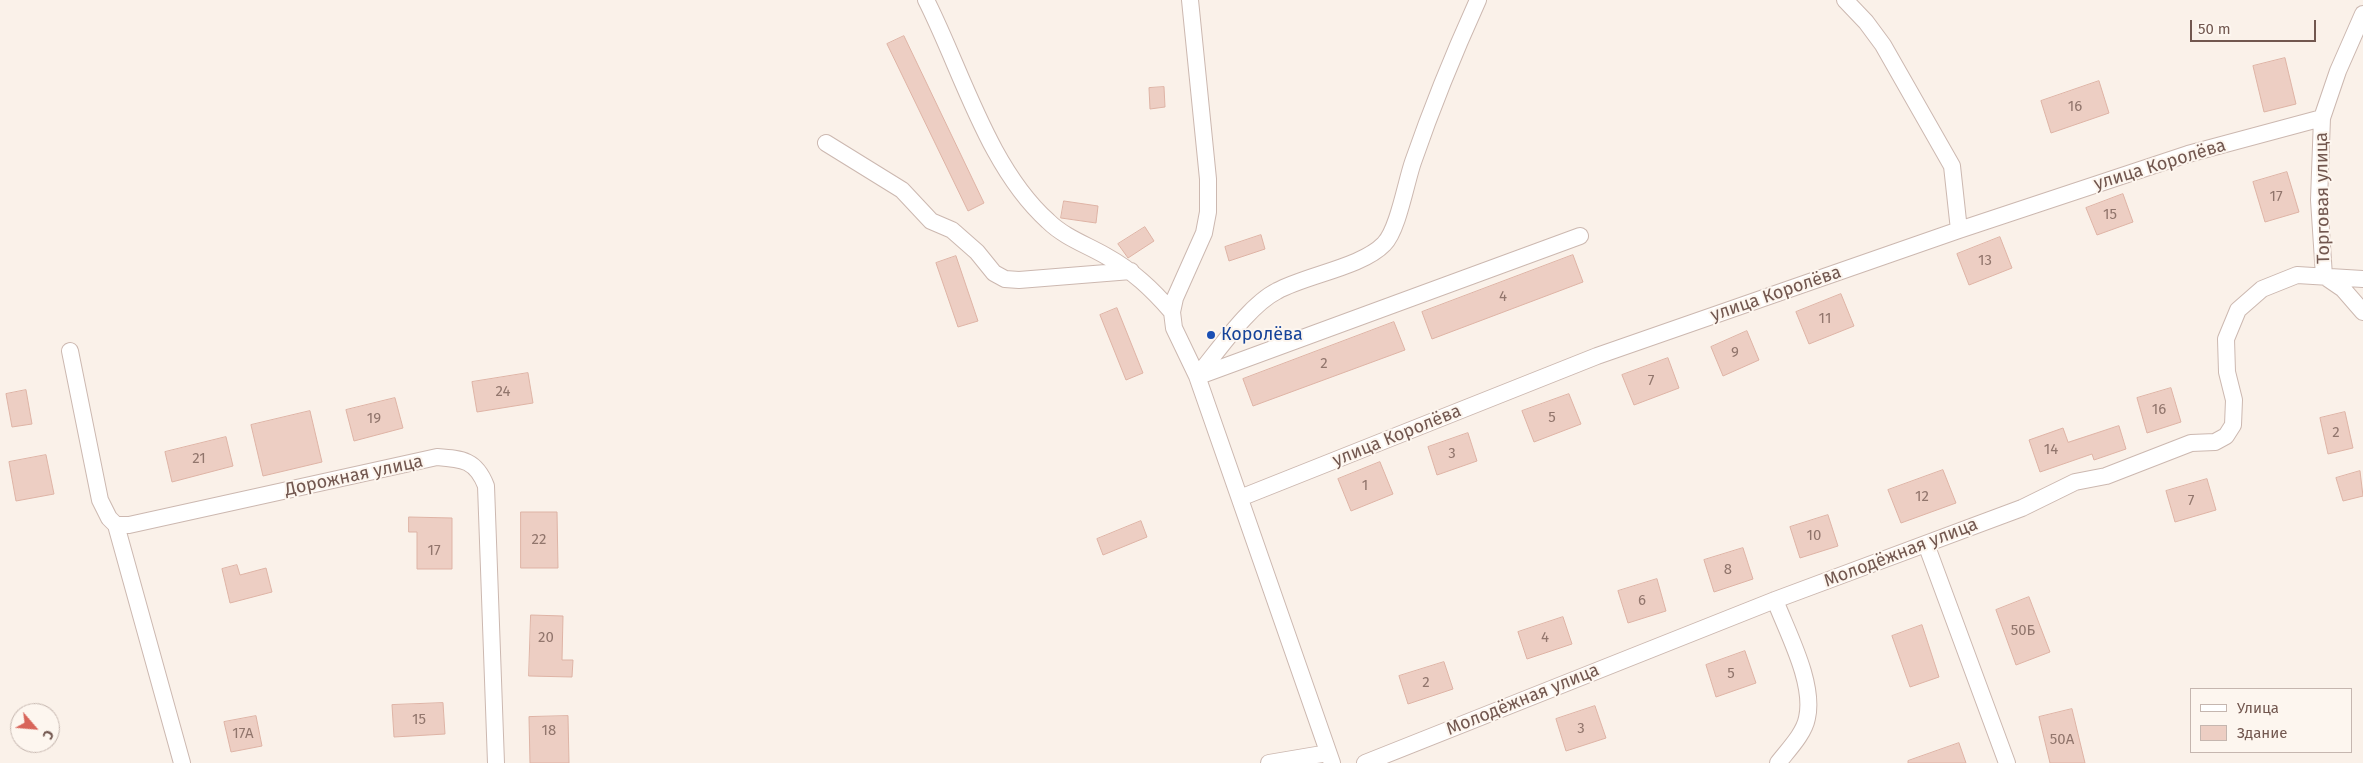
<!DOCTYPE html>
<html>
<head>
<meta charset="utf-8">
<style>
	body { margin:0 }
	#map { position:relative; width:2363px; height:763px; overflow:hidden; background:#faf1e9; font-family:"Fira Sans",sans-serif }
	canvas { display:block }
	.legend { position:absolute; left:2190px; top:688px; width:162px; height:65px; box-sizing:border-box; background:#fdf6ef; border:1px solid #c5b6af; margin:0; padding:6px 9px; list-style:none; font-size:15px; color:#72574f }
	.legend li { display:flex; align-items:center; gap:10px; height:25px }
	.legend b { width:25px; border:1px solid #c5b6af }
	.north { position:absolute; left:10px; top:703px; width:50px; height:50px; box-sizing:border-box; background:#fdf6ef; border:1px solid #c5b6af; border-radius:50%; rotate:117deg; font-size:14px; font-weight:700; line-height:20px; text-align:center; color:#72574f }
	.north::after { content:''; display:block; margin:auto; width:18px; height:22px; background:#d8655a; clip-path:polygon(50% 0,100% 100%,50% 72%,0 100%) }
	.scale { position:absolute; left:2190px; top:20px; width:126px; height:22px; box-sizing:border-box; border:2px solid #72574f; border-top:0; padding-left:6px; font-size:15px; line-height:18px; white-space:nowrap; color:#72574f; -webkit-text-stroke:4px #fdf6ef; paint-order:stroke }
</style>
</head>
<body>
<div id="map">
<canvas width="2363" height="763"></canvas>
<ul class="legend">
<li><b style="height:6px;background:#fff"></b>Улица</li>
<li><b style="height:14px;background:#edcec3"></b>Здание</li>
</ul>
<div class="north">С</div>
<div class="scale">50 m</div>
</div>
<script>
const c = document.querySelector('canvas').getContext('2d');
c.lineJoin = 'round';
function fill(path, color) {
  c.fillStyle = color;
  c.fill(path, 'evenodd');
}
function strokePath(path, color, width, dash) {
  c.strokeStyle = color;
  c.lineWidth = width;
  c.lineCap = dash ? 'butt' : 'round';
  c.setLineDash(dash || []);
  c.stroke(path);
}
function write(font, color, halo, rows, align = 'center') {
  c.font = font + ' "Fira Sans",sans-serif';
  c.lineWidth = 4;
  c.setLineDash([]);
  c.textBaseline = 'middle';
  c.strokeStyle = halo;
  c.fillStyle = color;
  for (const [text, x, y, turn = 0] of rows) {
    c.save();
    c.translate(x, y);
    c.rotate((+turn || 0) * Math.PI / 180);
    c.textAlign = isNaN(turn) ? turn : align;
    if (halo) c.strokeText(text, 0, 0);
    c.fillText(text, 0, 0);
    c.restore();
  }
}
const building = new Path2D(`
	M904,36L984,203L968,211L887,44Z
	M2285,58L2296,104L2264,112L2253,66Z
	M2099,81L2109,113L2051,133L2041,101Z
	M1164,87L1165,107L1150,109L1149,88Z
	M2287,172L2299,212L2265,222L2253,182Z
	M2123,194L2133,222L2097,235L2086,208Z
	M1064,201L1098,206L1096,223L1061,218Z
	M1145,227L1154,241L1128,258L1118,244Z
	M1261,235L1265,249L1229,261L1225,247Z
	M2000,237L2012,268L1969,285L1957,254Z
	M1573,255L1583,282L1432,339L1422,312Z
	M956,256L978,321L958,327L936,263Z
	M1841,294L1854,326L1809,344L1796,312Z
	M1117,308L1143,373L1126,380L1100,315Z
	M1394,322L1405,350L1253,406L1243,379Z
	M1747,331L1759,360L1723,376L1711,347Z
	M1668,358L1679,388L1634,405L1622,375Z
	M528,373L533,403L477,412L472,382Z
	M2171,388L2181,422L2147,433L2137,398Z
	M26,390L32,424L12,427L6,394Z
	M1569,394L1581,424L1534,442L1522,411Z
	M395,398L403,428L354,441L346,410Z
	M310,411L322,462L263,476L251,425Z
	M2345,412L2353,448L2328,454L2320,418Z
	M2119,426L2126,449L2094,460L2092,454L2040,472L2029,440L2063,428L2068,442Z
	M1468,433L1477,461L1437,475L1428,447Z
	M226,437L233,466L172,482L165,452Z
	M46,455L54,494L16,501L9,462Z
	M1380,462L1393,494L1351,511L1338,479Z
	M1943,470L1956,503L1901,523L1888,490Z
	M2360,471L2363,496L2343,501L2336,478Z
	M2207,479L2216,510L2175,522L2166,491Z
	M521,512H557L558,568H521Z
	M1828,515L1838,546L1800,558L1790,527Z
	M409,517L452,518V569H417V532H409Z
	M1141,521L1147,537L1103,555L1097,539Z
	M1743,548L1753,579L1714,592L1704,560Z
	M237,565L240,575L266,568L272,592L230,603L222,569Z
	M1657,579L1666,611L1628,623L1618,591Z
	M2029,597L2050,652L2016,665L1996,610Z
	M531,615L563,616L562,660H573L572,677L529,676Z
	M1563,617L1572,644L1527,659L1518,632Z
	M1922,625L1939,677L1910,687L1892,636Z
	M1745,651L1756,683L1716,697L1706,665Z
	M1444,662L1453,689L1408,704L1399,676Z
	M443,703L445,734L394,737L392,705Z
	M1595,706L1606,738L1566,751L1556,719Z
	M2072,709L2085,763H2050L2039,717Z
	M256,716L262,746L231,752L224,722Z
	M568,716L569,763H530L529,717Z
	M1959,743L1966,763H1908V761Z`);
fill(building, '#edcec3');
strokePath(building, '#deb3a5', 1);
const minor = new Path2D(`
	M926,0C962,71 988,167 1048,221C1064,237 1087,245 1106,256C1133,271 1152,289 1172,312
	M1190,0L1208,179V212L1204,233L1175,298L1172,312L1174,328L1197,376L1332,763
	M1845,0L1866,22L1883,45L1952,166L1959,230
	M2363,14L2338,71L2322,118L2319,200L2324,276L2343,289L2363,312
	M826,143L902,190L931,221L952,230L977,252L994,273L1005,279L1019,280L1131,271
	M70,351L100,500L109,518L116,525H129L437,457C463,459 476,460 486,486L496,763
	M1197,376C1218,351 1249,305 1277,291C1306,275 1362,267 1384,244C1398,230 1406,182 1413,162C1432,107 1454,53 1478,0
	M1199,376L1580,236
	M1240,498L1597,356L1959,230L2188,154L2322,118
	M116,525L182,763
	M1926,544L2007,763
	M1775,600C1787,632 1815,683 1807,718C1804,734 1788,750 1778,763
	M1269,763L1328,753
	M1365,763L1775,600L2022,508L2075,482L2106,476L2191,443L2215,442L2226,436L2233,425L2234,400L2227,372L2226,339L2238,310L2262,289L2297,275L2363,279`);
strokePath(minor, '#ccb8b0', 18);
strokePath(minor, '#fff', 16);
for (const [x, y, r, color] of [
	[1211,335,5,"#1a4fb4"]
]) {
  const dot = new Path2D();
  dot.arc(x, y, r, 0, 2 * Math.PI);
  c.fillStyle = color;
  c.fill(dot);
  strokePath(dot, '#fdf6ef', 2);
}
write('15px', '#91756c', null, [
	["16",2075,107],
	["17",2276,197],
	["15",2110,215],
	["13",1985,261],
	["4",1503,297],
	["11",1825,319],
	["9",1735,353],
	["2",1324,364],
	["7",1651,381],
	["24",503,392],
	["16",2159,410],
	["5",1552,418],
	["19",374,419],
	["2",2336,433],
	["14",2051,450],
	["3",1452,454],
	["21",199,459],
	["1",1365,486],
	["12",1922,497],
	["7",2191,501],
	["10",1814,536],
	["22",539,540],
	["17",434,551],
	["8",1728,570],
	["6",1642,601],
	["50Б",2023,631],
	["20",546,638],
	["4",1545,638],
	["5",1731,674],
	["2",1426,683],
	["15",419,720],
	["3",1581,729],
	["18",549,731],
	["17А",243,734],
	["50А",2062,740]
]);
write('18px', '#72574f', '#fdf6ef', [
	["улица Королёва",2160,165,-17],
	["Торговая улица",2323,198,-91],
	["улица Королёва",1776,294,-19],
	["улица Королёва",1397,436,-22],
	["Дорожная улица",354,476,-12],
	["Молодёжная улица",1901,553,-21],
	["Молодёжная улица",1523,700,-22]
]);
write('18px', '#164399', '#fdf6ef', [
	["Королёва",1221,335]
], 'left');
</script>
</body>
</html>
